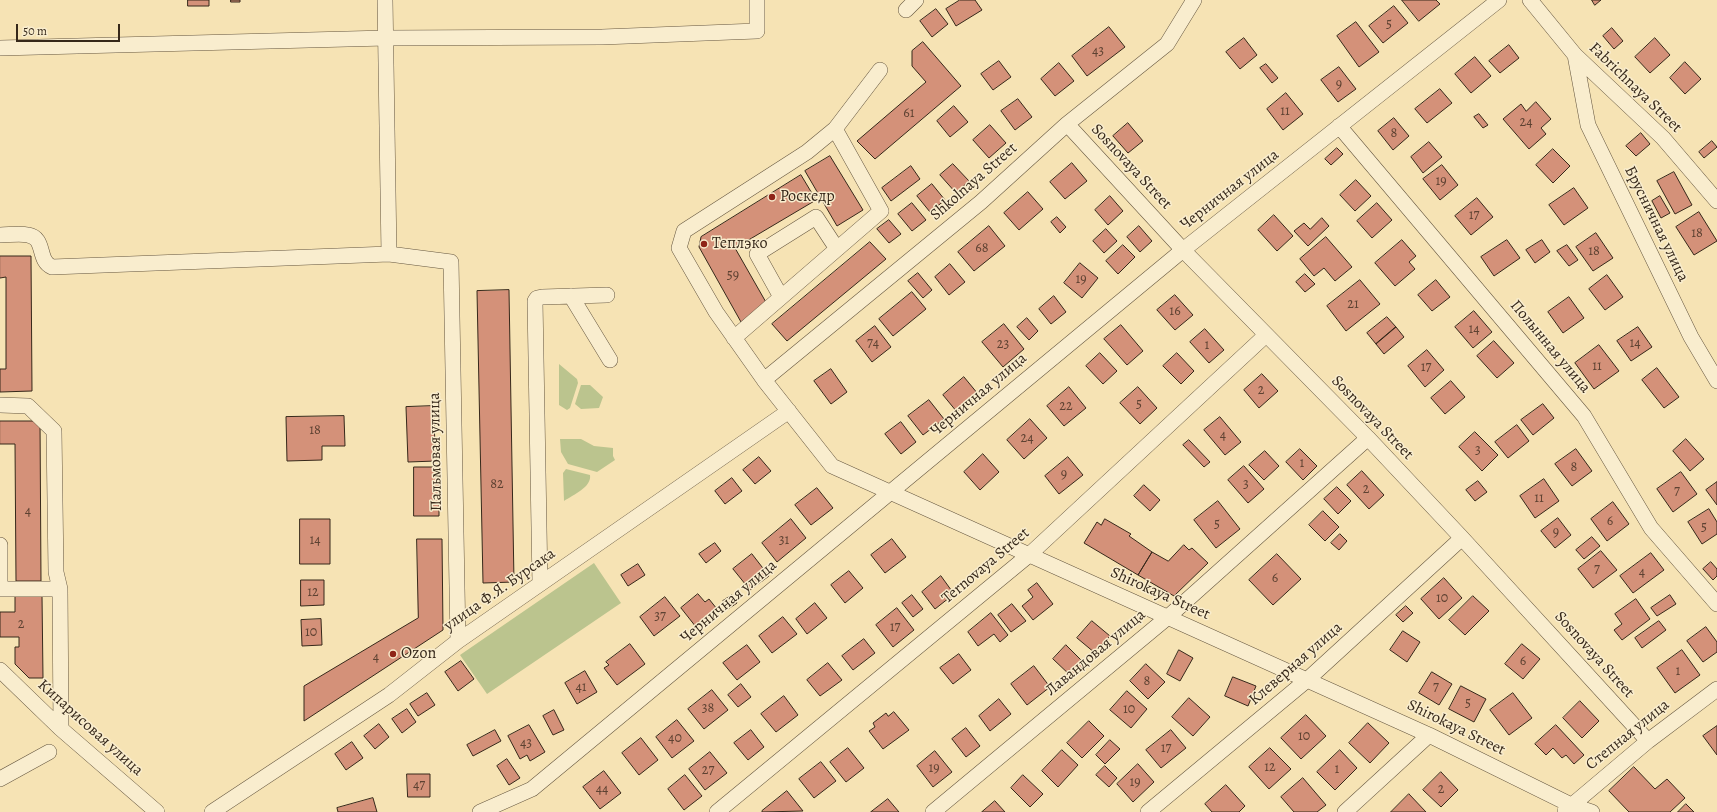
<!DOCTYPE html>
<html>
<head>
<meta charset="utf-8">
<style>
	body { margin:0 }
	#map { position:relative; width:1717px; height:812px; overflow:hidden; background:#f6e3b4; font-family:Alegreya,serif }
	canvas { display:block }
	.scale { position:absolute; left:16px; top:24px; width:104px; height:18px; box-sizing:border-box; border:2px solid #36281a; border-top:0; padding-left:5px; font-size:12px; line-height:14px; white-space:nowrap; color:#36281a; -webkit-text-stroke:3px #f9edce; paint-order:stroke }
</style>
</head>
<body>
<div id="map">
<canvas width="1717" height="812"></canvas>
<div class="scale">50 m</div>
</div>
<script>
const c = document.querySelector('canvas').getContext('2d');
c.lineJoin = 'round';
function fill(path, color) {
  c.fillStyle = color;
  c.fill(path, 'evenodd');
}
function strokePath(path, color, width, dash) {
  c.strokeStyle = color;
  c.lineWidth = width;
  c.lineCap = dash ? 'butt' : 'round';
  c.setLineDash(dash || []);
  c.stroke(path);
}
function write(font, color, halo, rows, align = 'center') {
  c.font = font + ' Alegreya,serif';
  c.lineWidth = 3;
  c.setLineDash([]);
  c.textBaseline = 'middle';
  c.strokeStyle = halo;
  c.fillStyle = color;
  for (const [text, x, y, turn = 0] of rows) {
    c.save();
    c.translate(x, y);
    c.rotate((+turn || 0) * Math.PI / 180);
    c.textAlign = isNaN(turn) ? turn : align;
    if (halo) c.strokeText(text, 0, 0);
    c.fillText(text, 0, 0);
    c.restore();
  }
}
fill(new Path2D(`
	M559,364L577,379L578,383L570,408L567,410L559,405Z
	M581,385H590L603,397L599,408L581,409L575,404Z
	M560,439H581L594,446L613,448V456L615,460L597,472L568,464L561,452Z
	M566,469L590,475C592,487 573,495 564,501L563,473Z
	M594,563L621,603L487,694L460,655Z`), '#bbc48e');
const building = new Path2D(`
	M188,0H209V6H188Z
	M231,0H240V2H231Z
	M960,0H975L982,10L956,26L946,9Z
	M1402,0H1436L1440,4L1419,21Z
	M1592,0H1601L1595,5Z
	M1394,6L1408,23L1383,43L1369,26Z
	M936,9L948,24L932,37L920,21Z
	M1356,22L1379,52L1359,67L1337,36Z
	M1109,27L1125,47L1087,76L1072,56Z
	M1612,28L1623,41L1614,49L1603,36Z
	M1244,38L1257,55L1240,69L1226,52Z
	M1655,38L1670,55L1650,73L1635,57Z
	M923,42L961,86L875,159L857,141L926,82L912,66V51Z
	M1509,45L1519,58L1500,73L1489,61Z
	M1475,57L1491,76L1471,93L1455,74Z
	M999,61L1011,77L993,90L981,74Z
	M1685,62L1701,79L1685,94L1670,78Z
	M1059,63L1074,81L1055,96L1041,79Z
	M1266,64L1278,78L1272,83L1260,68Z
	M1339,67L1356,89L1338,102L1321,80Z
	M1440,89L1452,103L1427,123L1415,109Z
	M1286,93L1303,114L1283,130L1267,109Z
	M1018,99L1032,117L1015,130L1001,111Z
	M1536,102L1551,119L1541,128L1546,134L1529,149L1503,119L1521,104L1526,111Z
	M954,106L968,122L950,137L937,121Z
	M1479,114L1488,125L1483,128L1474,117Z
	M1394,118L1409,136L1393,150L1378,131Z
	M1128,123L1143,141L1128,153L1113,136Z
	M990,125L1006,143L989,158L973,140Z
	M1641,133L1650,144L1636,156L1626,146Z
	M1712,141L1717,147L1704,158L1699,152Z
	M1429,142L1442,157L1423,173L1411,157Z
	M1337,148L1343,154L1331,165L1325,159Z
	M1553,149L1570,166L1553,183L1536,165Z
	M830,156L863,210L837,226L805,171Z
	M1072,163L1087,181L1065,199L1050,182Z
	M953,164L969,181L956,193L940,175Z
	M1442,165L1458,185L1440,200L1423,179Z
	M911,166L920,179L891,201L882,188Z
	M1674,172L1692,205L1675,214L1657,181Z
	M801,175L816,200L735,248L767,304L741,322L699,247L701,237Z
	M1356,180L1371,196L1355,211L1340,195Z
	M932,184L945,200L930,212L917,196Z
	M1574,188L1588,208L1564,225L1549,205Z
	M1028,192L1043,209L1019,230L1004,213Z
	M1110,196L1123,211L1108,225L1095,210Z
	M1660,196L1670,213L1661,218L1652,201Z
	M1477,198L1493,217L1471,235L1455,216Z
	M912,203L926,220L912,231L898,214Z
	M1377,203L1392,220L1372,238L1357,221Z
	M1699,212L1717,241L1694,255L1676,227Z
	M1274,215L1293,236L1277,251L1258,230Z
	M1057,217L1066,227L1060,233L1051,222Z
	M1322,218L1329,226L1308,246L1294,231L1304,223L1310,229Z
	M889,220L901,234L889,243L877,229Z
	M989,226L1005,246L974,271L958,252Z
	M1139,226L1152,241L1140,252L1127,237Z
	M1106,229L1117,241L1104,253L1093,241Z
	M1596,233L1613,258L1593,271L1576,247Z
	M1326,237L1352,267L1335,281L1324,268L1314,276L1300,259Z
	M1402,240L1416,256L1409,262L1415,269L1395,286L1375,263Z
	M1507,240L1520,258L1494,276L1481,257Z
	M1542,240L1550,252L1535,263L1526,250Z
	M870,242L886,259L787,341L772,324Z
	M1123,245L1135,257L1118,274L1106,261Z
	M1567,245L1578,260L1569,266L1557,251Z
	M0,256H31L32,391L0,392V369H6V277L0,278Z
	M1080,263L1098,278L1082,298L1064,283Z
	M950,264L965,282L949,295L935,277Z
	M918,273L932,290L923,298L908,281Z
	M1305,274L1315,284L1305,292L1296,282Z
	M1607,275L1623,297L1605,310L1589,289Z
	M1360,280L1380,304L1346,331L1327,306Z
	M1436,280L1450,297L1432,311L1418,295Z
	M509,290L514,582L483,583L477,291Z
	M912,292L926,309L893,336L879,319Z
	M1175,295L1193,315L1175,330L1157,310Z
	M1054,296L1066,312L1051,324L1039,309Z
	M1569,297L1584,318L1563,333L1548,312Z
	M1474,311L1492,332L1473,348L1455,327Z
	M1387,317L1396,327L1376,344L1367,333Z
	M1027,318L1038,331L1029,340L1017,327Z
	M1004,324L1024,349L1003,367L982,342Z
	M1121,325L1143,351L1127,365L1104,339Z
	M875,326L891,347L872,362L856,341Z
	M1396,327L1404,337L1384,354L1376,344Z
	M1638,327L1652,347L1631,361L1617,341Z
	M1205,329L1224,350L1209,363L1190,342Z
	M1494,341L1514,363L1497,378L1477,356Z
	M1599,345L1619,371L1594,389L1575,363Z
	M1427,350L1444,370L1425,387L1408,366Z
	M1100,353L1117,371L1103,384L1086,366Z
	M1177,353L1194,371L1181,384L1163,366Z
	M1657,368L1679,397L1664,408L1642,380Z
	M831,369L847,392L831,404L814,381Z
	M1262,374L1278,391L1259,408L1244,390Z
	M964,377L978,394L957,412L943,395Z
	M1451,381L1465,397L1445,414L1431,398Z
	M1069,387L1086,408L1064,426L1047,406Z
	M1138,387L1157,408L1140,424L1120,403Z
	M929,400L944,419L923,435L908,416Z
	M1543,404L1554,418L1533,435L1521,420Z
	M433,406L436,461L408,462L406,407Z
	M344,416L345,446H322V460L287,461L286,417Z
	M1220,417L1241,442L1225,455L1204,430Z
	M1030,419L1047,438L1024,459L1007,440Z
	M0,421H40L41,581H16L15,444H0Z
	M901,422L916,442L901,454L885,434Z
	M1517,425L1529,441L1508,458L1495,442Z
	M1475,432L1498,455L1482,471L1459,447Z
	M1686,439L1704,459L1690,471L1673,451Z
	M1189,440L1210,462L1204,467L1183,445Z
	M1300,449L1317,466L1303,480L1286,462Z
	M1576,449L1592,471L1572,486L1555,464Z
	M1265,451L1279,466L1264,480L1249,465Z
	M983,454L999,472L980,490L964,472Z
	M759,457L771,471L755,484L743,470Z
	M1068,457L1083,475L1059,494L1045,476Z
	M1244,466L1264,489L1248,503L1228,480Z
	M414,467H439V516H414Z
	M1362,471L1384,495L1369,509L1347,485Z
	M1681,472L1697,494L1673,512L1657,489Z
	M732,478L742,491L725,504L715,491Z
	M1544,479L1559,501L1535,518L1520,496Z
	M1478,481L1487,492L1475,501L1466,490Z
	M1717,482V505L1706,490Z
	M1144,485L1160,500L1150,511L1134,496Z
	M1337,487L1351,501L1338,514L1324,499Z
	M817,488L833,508L811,525L795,505Z
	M1218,501L1240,529L1216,548L1194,520Z
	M1613,502L1629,524L1607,541L1591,519Z
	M1709,509L1717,522V534L1702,544L1688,522Z
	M1323,511L1339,527L1325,541L1309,525Z
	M1558,518L1571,535L1555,548L1541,531Z
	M300,519H330V564H300Z
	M791,519L806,538L777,562L762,543Z
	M1105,519L1131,534L1129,536L1152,552L1138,575L1084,543L1097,522L1101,525Z
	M1340,534L1347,541L1339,550L1331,543Z
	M1592,537L1600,546L1584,559L1576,550Z
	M417,539H442L443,630L304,721V686L418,618Z
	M892,539L906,557L885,573L871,555Z
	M715,543L721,551L706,563L699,554Z
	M1184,545L1189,550L1192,548L1208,563L1174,596L1138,575L1152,552L1168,561Z
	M1601,551L1617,570L1593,588L1578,569Z
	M1651,553L1664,570L1633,593L1620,576Z
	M752,554L769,576L750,590L733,569Z
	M1277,554L1301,579L1273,605L1249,580Z
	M1711,562L1717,569V576L1713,580L1703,569Z
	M638,564L645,575L628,586L621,575Z
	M849,571L863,588L845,603L831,585Z
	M941,576L954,594L935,609L922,592Z
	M1444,578L1462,598L1439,619L1421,599Z
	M301,580H324V605L301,606Z
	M1037,583L1053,604L1033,620L1022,606L1033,597L1028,590Z
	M698,594L705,602L709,599L717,609L696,627L681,608Z
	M42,595L43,678H29L15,664V647H19V637H0V612H15V596Z
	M732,595L737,603L728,609L723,601Z
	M912,595L923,609L913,617L902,603Z
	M1670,595L1676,604L1657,616L1651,608Z
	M1473,596L1489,611L1465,635L1449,620Z
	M665,597L680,616L654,636L640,617Z
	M1636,599L1650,619L1622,640L1614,630L1622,624L1615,614Z
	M815,603L827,618L807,634L796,619Z
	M1012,604L1026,621L1011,632L998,615Z
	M1406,606L1413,613L1403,622L1396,615Z
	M897,608L914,630L893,647L876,625Z
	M991,613L1008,635L1000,642L994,634L978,646L968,632Z
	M783,617L797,634L772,653L759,636Z
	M321,619L322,645L302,646L301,620Z
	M1092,621L1110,636L1095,653L1077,638Z
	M1659,621L1666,630L1642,648L1635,638Z
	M1706,627L1717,642V652L1703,662L1687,641Z
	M1403,631L1420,642L1407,662L1390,650Z
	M864,639L875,653L853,670L842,656Z
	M630,644L645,664L617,685L604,668L609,665L606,662Z
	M1522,644L1540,659L1523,679L1505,664Z
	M747,645L760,662L737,680L723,663Z
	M1066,645L1085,664L1072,677L1053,659Z
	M1179,650L1193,658L1180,681L1167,674Z
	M1682,650L1700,675L1675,693L1657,668Z
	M959,654L971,670L953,684L940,668Z
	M461,661L474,679L458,691L445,672Z
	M828,663L842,680L820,696L807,680Z
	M1146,664L1165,682L1148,699L1130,681Z
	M1034,666L1050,687L1027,705L1011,684Z
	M585,671L597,692L577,704L565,683Z
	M1432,672L1452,684L1439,705L1419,693Z
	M1233,677L1256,686L1248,706L1225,696Z
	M741,684L751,697L738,707L728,695Z
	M1461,686L1486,699L1474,722L1449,709Z
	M712,690L728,710L704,729L688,709Z
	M1127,691L1147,709L1131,728L1110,710Z
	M427,693L435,705L418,716L410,704Z
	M1513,693L1532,718L1509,735L1490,710Z
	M784,696L798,715L776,732L761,714Z
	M1189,698L1210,717L1193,736L1172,717Z
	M999,699L1011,714L990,731L979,716Z
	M1580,701L1599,721L1582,738L1563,718Z
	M407,709L416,722L402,733L392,719Z
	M554,710L564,730L553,735L543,716Z
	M894,712L909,730L883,749L869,731L875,727L873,723L886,713L888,716Z
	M1306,715L1326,736L1301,759L1281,738Z
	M677,720L694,741L672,758L656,737Z
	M1089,721L1104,736L1082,758L1067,743Z
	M1368,723L1389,743L1370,763L1349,743Z
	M379,724L389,737L375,749L364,736Z
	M529,725L545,752L530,761L527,755L520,759L508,736Z
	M1556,725L1584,755L1574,764L1566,755L1562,758L1553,748L1546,755L1535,744Z
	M1717,726V755L1703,736Z
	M966,728L980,746L966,757L952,739Z
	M495,730L501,741L473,756L467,745Z
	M751,730L764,747L748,760L734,743Z
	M1171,730L1186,748L1161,768L1146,750Z
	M641,738L658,760L639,775L622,753Z
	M1110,740L1120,749L1105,764L1096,755Z
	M352,742L363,758L346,770L335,754Z
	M848,748L864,768L846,782L830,762Z
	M1270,748L1291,769L1269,789L1249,767Z
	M1062,750L1078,765L1058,787L1042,771Z
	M1340,750L1357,768L1335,790L1317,772Z
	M935,751L952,772L933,787L917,766Z
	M710,752L727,773L705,790L689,769Z
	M507,759L520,778L509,785L497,766Z
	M821,762L836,781L814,798L799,779Z
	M1138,764L1154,782L1133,802L1117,784Z
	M1105,766L1117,778L1109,787L1096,775Z
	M1634,767L1655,789L1667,779L1685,798L1670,812H1629L1609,791Z
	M604,771L621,793L600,809L583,787Z
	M1441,772L1458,790L1441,807L1423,790Z
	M407,774H430V797H408Z
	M685,775L702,796L684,810L668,789Z
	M1023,775L1043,794L1030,807L1011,788Z
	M1303,778L1326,805L1317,812H1294L1281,797Z
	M1226,785L1245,806L1239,812H1212L1205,804Z
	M787,791L803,811L762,812V811Z
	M1409,794L1426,812H1391Z
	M373,798L377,812H338L337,808Z
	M888,799L899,812H871Z
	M995,801L1005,812H982Z
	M1686,804L1694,812H1678Z`);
fill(building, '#d49179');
strokePath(building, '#36281a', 1);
const minor = new Path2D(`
	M1530,0L1575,55L1663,138L1717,201
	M906,10L916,0
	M0,48L386,38L602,37L757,31V0
	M1575,55L1588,125L1691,337L1717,381
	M880,70L835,129L807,152L684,231L679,248L716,312L764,380L832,466L1429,735L1571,805L1592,812
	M1067,124L1183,250L1368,438L1462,538L1648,741
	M1339,126L1584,416L1651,528L1717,604
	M0,235C9,235 20,233 28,235C46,238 37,261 52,267L389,254L385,0
	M389,254L451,262L458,641
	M571,296L610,360
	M781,297L757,254L816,217L837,249
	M734,338L881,211L835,129
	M764,380L981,202L1067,124L1167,44L1194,0
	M0,405L28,406L54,431L56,572L60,589
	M0,545V589
	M540,584L535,301L537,298L542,297L607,295
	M0,589H60L61,729
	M0,670L61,729L157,812
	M0,779L49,752
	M1565,811L1648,741L1717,689
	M212,812L389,695L458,641L789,411
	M480,812L532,789L1183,250L1499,0
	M717,812L1029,555L1266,335
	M933,812L1168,617L1368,438
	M1148,812L1307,680L1462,538
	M1345,812L1429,735`);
strokePath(minor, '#665740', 16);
strokePath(minor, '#f9edce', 15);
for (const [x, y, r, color] of [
	[772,197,4,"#8f2418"],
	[704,244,4,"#8f2418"],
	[393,654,4,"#8f2418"]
]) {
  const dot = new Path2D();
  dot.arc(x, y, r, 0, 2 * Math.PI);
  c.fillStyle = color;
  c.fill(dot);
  strokePath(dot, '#f9edce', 1.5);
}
write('14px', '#5e4232', null, [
	["5",1389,25],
	["43",1098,52],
	["9",1339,85],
	["11",1285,112],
	["61",909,114],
	["24",1526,123],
	["8",1394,134],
	["19",1441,182],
	["17",1474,216],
	["18",1697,234],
	["68",982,249],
	["18",1594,252],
	["59",733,276],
	["19",1081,280],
	["21",1353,305],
	["16",1175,312],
	["14",1474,330],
	["74",873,344],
	["14",1635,344],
	["23",1003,345],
	["1",1207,346],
	["11",1597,367],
	["17",1426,368],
	["2",1261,391],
	["5",1139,405],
	["22",1066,407],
	["18",315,431],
	["4",1223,436],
	["24",1027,439],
	["3",1478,451],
	["1",1302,464],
	["8",1574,468],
	["9",1064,475],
	["82",497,485],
	["3",1246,485],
	["2",1366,490],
	["7",1677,492],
	["11",1539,499],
	["4",28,512],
	["6",1610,522],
	["5",1217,525],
	["5",1704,528],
	["9",1556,533],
	["14",315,541],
	["31",784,541],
	["7",1597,570],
	["4",1642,573],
	["6",1275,579],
	["12",313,593],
	["10",1442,599],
	["37",660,617],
	["2",21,625],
	["17",895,628],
	["10",311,633],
	["4",376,658],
	["6",1523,662],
	["1",1678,672],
	["8",1147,682],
	["41",581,688],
	["7",1436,688],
	["5",1468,704],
	["38",708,709],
	["10",1129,710],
	["10",1304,737],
	["40",675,739],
	["43",526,744],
	["17",1166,749],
	["12",1270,768],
	["19",934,769],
	["1",1337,770],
	["27",708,771],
	["19",1135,783],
	["47",419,786],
	["44",602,790],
	["2",1441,790]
]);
write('16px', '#36281a', '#f9edce', [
	["Fabrichnaya Street",1635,88,44],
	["Sosnovaya Street",1131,167,47],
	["Shkolnaya Street",974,182,-41],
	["Черничная улица",1230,190,-38],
	["Брусничная улица",1656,224,64],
	["Полынная улица",1550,347,50],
	["Черничная улица",979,395,-40],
	["Sosnovaya Street",1372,418,46],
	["Пальмовая улица",436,452,-91],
	["Ternovaya Street",986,566,-40],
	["улица Ф.Я. Бурсака",500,590,-35],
	["Shirokaya Street",1160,594,24],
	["Черничная улица",729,602,-40],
	["Лавандовая улица",1096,653,-40],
	["Sosnovaya Street",1594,655,48],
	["Клеверная улица",1296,664,-41],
	["Кипарисовая улица",90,728,42],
	["Shirokaya Street",1456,728,26],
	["Степная улица",1628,735,-39]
]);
write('16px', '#36281a', '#f9edce', [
	["Роскедр",780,197],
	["Теплэко",712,244],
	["Ozon",401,654]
], 'left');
</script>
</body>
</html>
